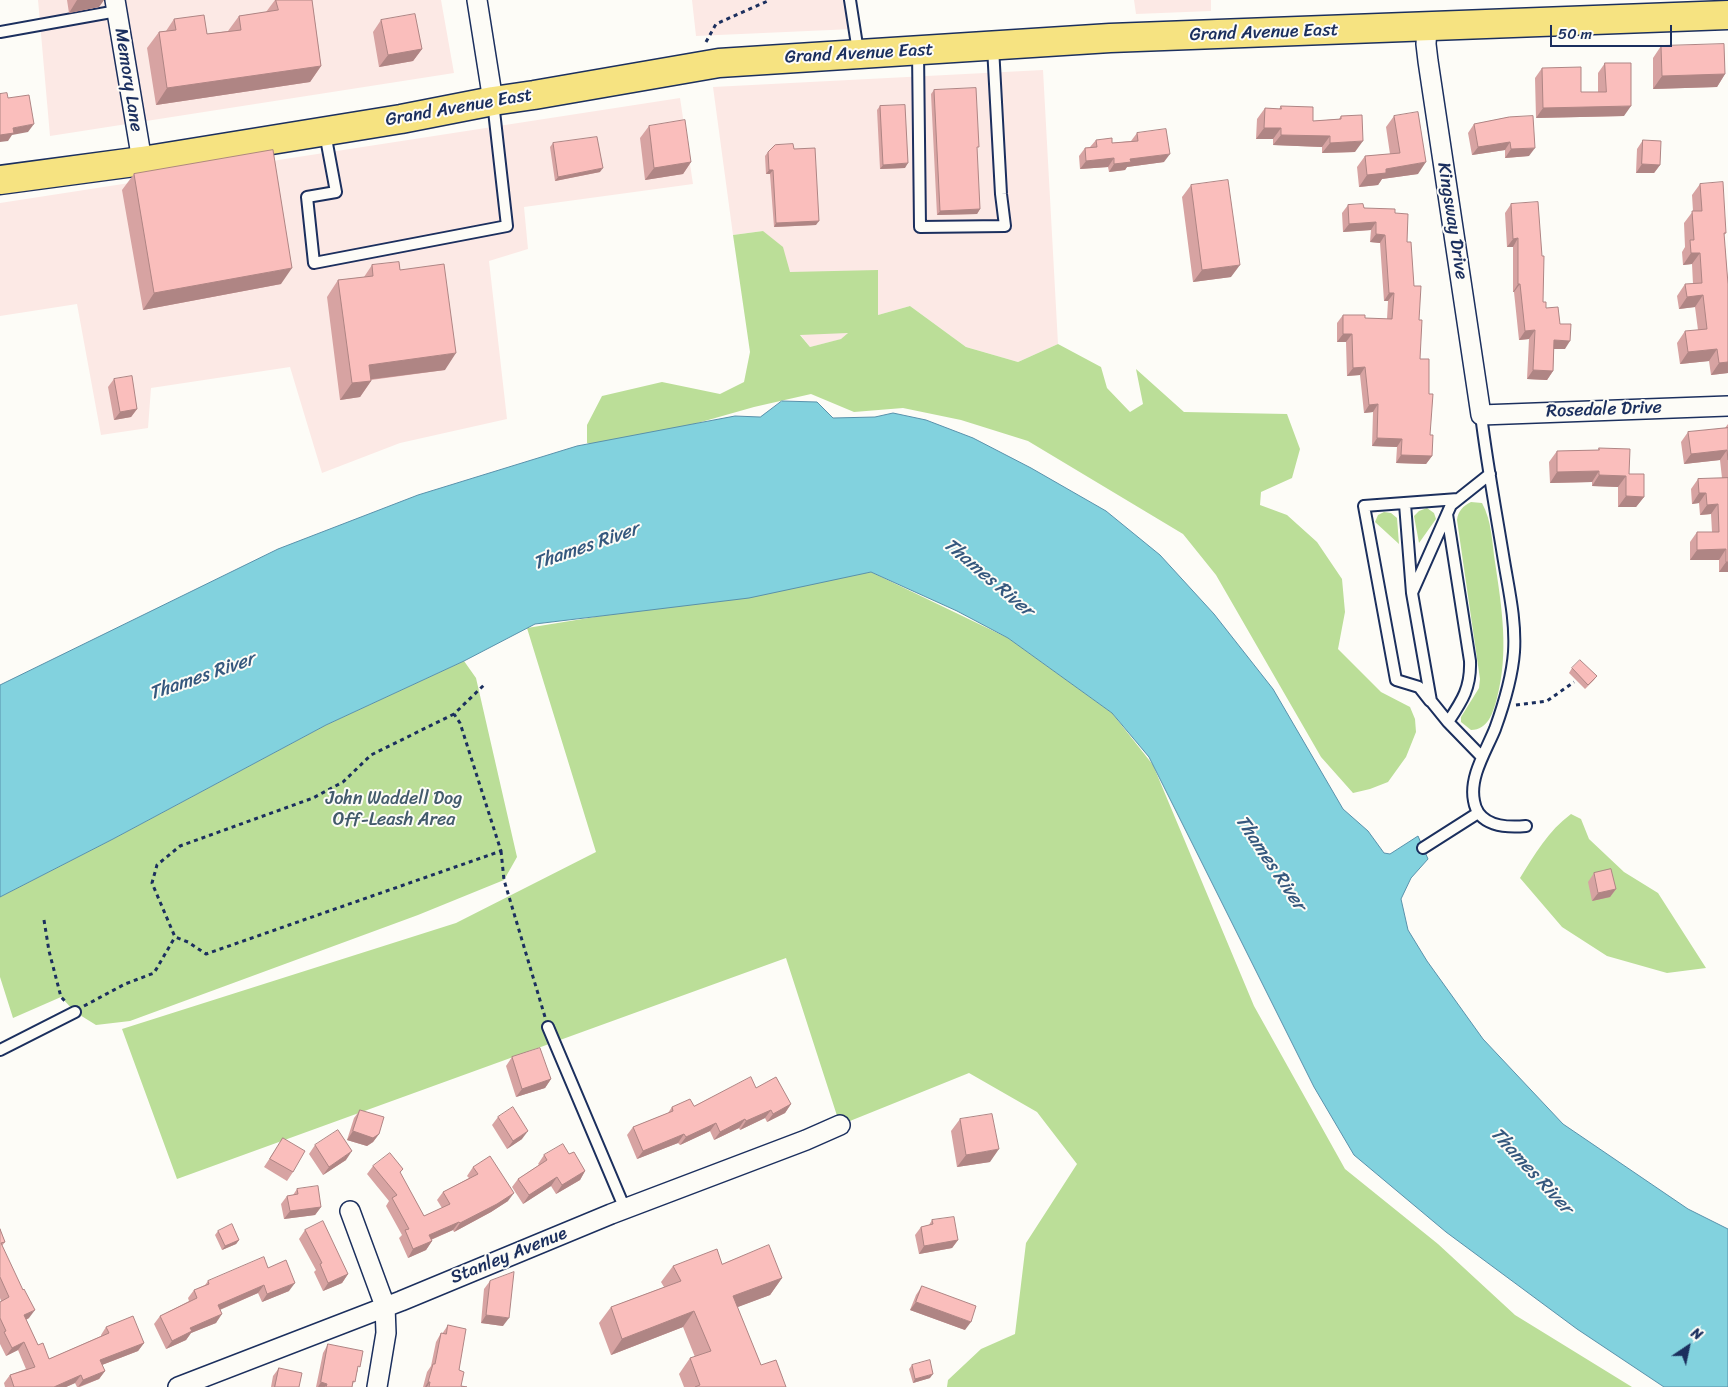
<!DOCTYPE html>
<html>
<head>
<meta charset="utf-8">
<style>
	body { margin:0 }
	#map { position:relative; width:1728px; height:1387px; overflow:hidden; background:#fdfcf7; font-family:Sriracha,sans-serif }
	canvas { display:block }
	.north { position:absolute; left:1663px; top:1322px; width:50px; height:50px; -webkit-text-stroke:4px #fdfcf7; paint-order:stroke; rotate:34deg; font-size:14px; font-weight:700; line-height:20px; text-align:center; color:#1b2f5e }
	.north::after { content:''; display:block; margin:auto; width:18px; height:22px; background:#1b2f5e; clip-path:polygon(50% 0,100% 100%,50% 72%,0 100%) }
	.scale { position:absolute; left:1550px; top:25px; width:122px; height:22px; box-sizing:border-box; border:2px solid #1b2f5e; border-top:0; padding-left:6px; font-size:15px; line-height:18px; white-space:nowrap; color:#1b2f5e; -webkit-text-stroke:4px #fdfcf7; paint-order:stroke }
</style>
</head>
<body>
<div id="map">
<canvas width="1728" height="1387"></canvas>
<div class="north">N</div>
<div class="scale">50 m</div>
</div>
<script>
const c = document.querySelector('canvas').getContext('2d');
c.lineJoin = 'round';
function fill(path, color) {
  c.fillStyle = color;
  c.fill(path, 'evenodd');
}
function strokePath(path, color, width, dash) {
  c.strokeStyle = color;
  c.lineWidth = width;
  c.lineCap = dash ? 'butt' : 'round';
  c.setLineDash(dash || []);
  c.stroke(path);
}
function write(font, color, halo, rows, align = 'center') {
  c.font = font + ' Sriracha,sans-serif';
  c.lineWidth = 4;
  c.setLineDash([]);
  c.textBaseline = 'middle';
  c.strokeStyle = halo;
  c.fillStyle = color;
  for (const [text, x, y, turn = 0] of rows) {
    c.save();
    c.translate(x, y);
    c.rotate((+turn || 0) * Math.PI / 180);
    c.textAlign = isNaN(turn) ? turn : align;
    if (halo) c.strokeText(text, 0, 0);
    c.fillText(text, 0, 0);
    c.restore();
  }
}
fill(new Path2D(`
	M38,0H441L454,73L50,136Z
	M692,0H849L853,29L696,36Z
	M1134,0H1211V11L1136,14Z
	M1043,70L1058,344L1018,362L966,347L910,306L864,319L842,339L810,347L792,324L763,231L733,235L713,87Z
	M680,98L693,184L524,207L528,249L489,261L507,419L400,443L322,473L290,367L151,388L148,428L101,435L77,304L0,316V203Z`), '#fce9e5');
fill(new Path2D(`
	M763,231L783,247L790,272L878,270V315L910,306L966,347L1018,362L1058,344L1101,367L1107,388L1130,412L1143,404L1136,369L1184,412L1287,414L1300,449L1292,478L1261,492L1260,505L1287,515L1317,542L1342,579L1345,612L1338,649L1381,692L1410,707L1415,719L1416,732L1406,757L1388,782L1370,789L1353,793L1321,757L1216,575L1183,534L1028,441L961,420L903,408L854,412L811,394L754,407L606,449L587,443V425L602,396L662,382L720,394L744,382L750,352L733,235ZM848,333L841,339L810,347L800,335Z
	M1471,502L1482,503C1492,521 1492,543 1495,562C1502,609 1509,652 1497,698C1493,713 1488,730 1471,730L1461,722V717L1479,688L1480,679L1457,520C1458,511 1463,506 1471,502Z
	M1427,508L1434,513L1436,519L1419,543L1414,516L1419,511Z
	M1384,512L1391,513L1397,518L1399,544L1375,522L1378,515Z
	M871,572L1008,638L1112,713L1153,765L1254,1006L1345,1169L1438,1244L1515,1315L1632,1387H947L948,1380L981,1349L1015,1334L1026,1243L1077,1164L1037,1112L969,1073L840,1125L786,958L177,1179L122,1029L456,923L596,852L527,628Z
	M464,661L476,678L517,857L504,880L418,915L130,1021L96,1025L75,1012L61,997L13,1018L0,977V897L113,839L326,725Z
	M1571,814L1581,819L1589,839L1624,872L1658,893L1706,968L1667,973L1607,956L1562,927L1520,878C1535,854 1548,831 1571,814Z`), '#bbde98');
const water = new Path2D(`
	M782,401L817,402L833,418L875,417L893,413L926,420L973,438L1031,468L1106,511L1160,555L1214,614L1273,689L1343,809L1368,831L1384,853L1390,854L1418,836L1428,859L1411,878L1401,899L1408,930L1427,961L1483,1039L1563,1124L1688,1209L1728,1229V1387H1664L1577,1329L1446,1232L1354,1155L1314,1087L1149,757L1112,713L1008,638L957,611L871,572L749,598L535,624L464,661L326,725L113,839L0,897V685L278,549L418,495L577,446L735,416L760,417Z`);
fill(water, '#82d2de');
strokePath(water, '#5991ab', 1);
const service = new Path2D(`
	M850,0L857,45L860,53
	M0,32L117,11
	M918,51L920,227L1005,226L1001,194L993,47
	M325,133L336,192L307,197L314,263L507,226L493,102
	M1481,415C1487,464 1496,512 1504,561C1509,591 1516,621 1514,652C1512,679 1504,704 1495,729C1486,751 1469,777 1474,801C1478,826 1505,828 1526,826
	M1405,504L1412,593
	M1447,514L1470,661C1471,688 1462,701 1448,722
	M1430,701L1419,687L1396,680L1364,506L1458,499
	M1482,757L1448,722L1431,701L1412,593L1451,505L1490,474
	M1423,848L1478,813
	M548,1027L625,1209
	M0,1050L75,1012`);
const minor = new Path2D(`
	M115,0L142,161
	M477,0L493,101
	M1427,27L1426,44L1428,61L1481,415L1728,406
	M350,1211L385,1306L386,1333L377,1387
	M178,1387L401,1301L611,1214L806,1140L840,1125`);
const primary = new Path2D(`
	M0,180L142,161L401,119L493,101L534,95L719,63L1110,38L1728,15`);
strokePath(service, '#1b2f5e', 14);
strokePath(minor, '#1b2f5e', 22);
strokePath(primary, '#1b2f5e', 31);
strokePath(new Path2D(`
	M706,42L716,24L770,0
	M1516,705L1547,701L1574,682
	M454,714L371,755L343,782L313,798L180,846L157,865L152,883L175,937L188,942L206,954L501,851L460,723L454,714L485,684
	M501,851L504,880L545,1017
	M44,920L49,951L61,997L66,1002
	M84,1006L125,984L154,973L175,937`), '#1b2f5e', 3, [4, 4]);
strokePath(service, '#fdfcf7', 10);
strokePath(minor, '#fdfcf7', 19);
strokePath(primary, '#f6e381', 28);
fill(new Path2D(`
	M67,0H104L99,7L69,13Z
	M275,0H312L321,66L310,82L156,105L147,48L159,32L166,31L174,19L207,34L228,31L239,16L266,12Z
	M381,20L422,49L413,61L379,67L373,32Z
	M1661,46L1725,74L1717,87L1653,89V58Z
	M1605,63L1624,116L1536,118L1535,78L1542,68L1581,92H1598V73Z
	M934,90L980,209L977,214L937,215L931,94Z
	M880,106L905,168L880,169L877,110Z
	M1281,106L1313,121L1339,119L1341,116L1355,152L1322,153V147L1273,145V139H1256L1257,119L1265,108L1279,109Z
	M1394,116L1418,174L1382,179L1378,185L1359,187L1357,167L1365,156L1390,154L1386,127Z
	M1509,117L1529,156L1505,158V150L1472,155L1468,133L1474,124Z
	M649,126L691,162L683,174L645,180L640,138Z
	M1137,133L1164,162L1127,167L1125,170L1109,172L1108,167L1080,169L1079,156L1085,148L1090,147L1096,140L1112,143L1131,141Z
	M1643,140L1660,165L1654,173H1636L1637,149Z
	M553,143L600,172L555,181L550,147Z
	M794,149L816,225L774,227L770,174H766L765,156L768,152Z
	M134,174L281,284L143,310L122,190Z
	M1700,184L1726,233L1724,235L1728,284V373L1711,375L1709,361L1680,364L1677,343L1685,331L1698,330L1695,307L1679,309L1677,296L1685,284H1693L1692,264L1683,265L1682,252L1685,247L1684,223L1693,211L1692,195Z
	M1191,185L1231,277L1193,282L1182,197Z
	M1511,204L1543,302L1546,308L1560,324L1565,349H1554L1553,371L1547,380L1527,379L1529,339L1519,340L1514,292H1513V247H1507L1505,213Z
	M1348,205L1395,213L1407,242L1419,320L1420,359L1430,435L1432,456L1426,464L1396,463L1397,447L1372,446L1373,412L1364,413L1360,375L1347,376L1346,342H1337V323L1343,315L1365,318L1387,319L1388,301H1384L1380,243L1370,242L1371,230L1343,232L1342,213Z
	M372,265L400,270L445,370L371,380V381L360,397L340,400L327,297L338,280L364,277Z
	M114,379L137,409L131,417L114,420L108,387Z
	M1728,424V572H1719V560H1690V542L1697,532H1712L1711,514L1700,515L1699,503L1692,504L1691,489L1698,479L1722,478L1720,460L1684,464L1681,442L1688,432L1725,428Z
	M1599,448L1629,474L1644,497L1636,507H1618V487L1592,486V482L1550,483L1549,462L1557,451L1598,450Z
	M1572,668L1597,676L1594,680L1585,689L1569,673Z
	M1594,873L1616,889L1610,897L1592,901L1588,882Z
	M512,1057L551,1079L545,1088L516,1097L506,1066Z
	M756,1088L791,1104L785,1113L767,1122L765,1118L740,1130L739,1128L714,1140L710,1131L680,1145L678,1143L637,1159L627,1135L633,1127L668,1113L672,1107L694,1106Z
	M360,1110L379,1134L373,1142L367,1146L347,1140L354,1118Z
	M498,1117L522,1139L507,1149L492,1125Z
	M960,1119L990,1162L957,1167L951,1131Z
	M283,1138L293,1172L287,1181L264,1167Z
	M315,1145L346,1160L323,1175L309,1154Z
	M569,1154L585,1171L580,1180L556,1194L551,1186L523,1204L512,1187L518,1179L539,1165L538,1164L544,1155Z
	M373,1166L403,1169L400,1173L424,1216L442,1208L437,1200L443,1192L469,1178L467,1176L473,1167L508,1201L491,1212L454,1232L453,1230L431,1240L432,1241L426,1250L408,1258L399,1238L402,1235L386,1206L389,1201L367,1174Z
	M297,1189L321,1207L315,1215L284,1219L281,1204L287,1196L293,1195Z
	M932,1220L958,1240L952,1248L919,1254L915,1235L921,1227L929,1225Z
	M0,1229L5,1242L2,1246L29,1318L26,1320L38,1345L49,1359L101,1336V1335L106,1327L144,1343L138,1351L102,1365L105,1371L99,1379L80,1387H77L75,1383L66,1387H5L4,1383L10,1375L26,1369L18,1350L6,1356L0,1344V1302L1,1301L0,1298Z
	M305,1230L348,1274L342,1283L323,1291L314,1272L316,1270L299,1239Z
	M218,1231L239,1240L236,1244L222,1250L215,1235Z
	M722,1264L782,1278L770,1295L737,1307L761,1365L786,1387H684L679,1374L690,1358L695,1357L683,1327L611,1355L599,1323L611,1307L664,1287L661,1282L673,1266Z
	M268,1268L289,1291L262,1302L258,1293L220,1310L216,1323L191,1333L186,1340L166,1349L154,1324L160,1316L189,1301L188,1298L194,1290L205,1285L208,1281Z
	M490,1281L503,1326L481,1323L484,1289Z
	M922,1286L965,1330L910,1310L916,1295Z
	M448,1325L459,1370L461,1386L467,1387H423L427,1372L431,1366L436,1342L441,1333L442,1334Z
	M328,1344L358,1370L352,1387H316L323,1353Z
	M912,1365L930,1378L913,1383L909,1369Z
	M279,1368L299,1387H271L273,1376Z`), '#d7a3a2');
fill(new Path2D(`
	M77,0H104L99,7L69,13Z
	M422,49L413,61L379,67L388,55Z
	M321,66L310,82L156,105L167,88Z
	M1725,74L1717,87L1653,89L1662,76Z
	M1631,106L1624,116L1536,118L1543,108Z
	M34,124L28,132L12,135L8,141L0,142V135L13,128Z
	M1264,128H1281L1273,139H1256Z
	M1281,135L1330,136L1322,147L1273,145Z
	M1363,141L1355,152L1322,153L1330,143Z
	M1510,142L1505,150L1472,155L1478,147Z
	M1535,148L1529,156L1505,158L1511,149Z
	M1170,154L1164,162L1127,167L1125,170L1109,172L1114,164L1130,159Z
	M1114,158L1108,167L1080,169L1086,161Z
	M691,162L683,174L645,180L654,168Z
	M1426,162L1418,174L1382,179L1378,185L1359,187L1367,175L1386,169Z
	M908,163L905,168L880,169L883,165Z
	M1642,164L1660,165L1654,173H1636Z
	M603,168L600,172L555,181L558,177Z
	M769,170H773L770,174H766Z
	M980,209L977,214L937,215L940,211Z
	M819,221L816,225L774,227L776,223Z
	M1376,222L1371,230L1343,232L1349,224Z
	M1376,234L1385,235L1380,243L1370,242Z
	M1518,238L1513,247H1507L1513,239Z
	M1691,253H1700L1692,264L1683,265Z
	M1240,265L1231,277L1193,282L1202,270Z
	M292,268L281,284L143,310L154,293Z
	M1518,284H1520L1514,292H1513Z
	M1389,293H1394L1388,301H1384Z
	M1703,295L1695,307L1679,309L1687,297Z
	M1535,330L1529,339L1519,340L1525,331Z
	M1343,334H1352L1346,342H1337Z
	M1554,340L1570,341L1565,349H1549Z
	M1717,349L1709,361L1680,364L1688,352Z
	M456,353L445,370L357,381L369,365Z
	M1728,362V373L1711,375L1719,363Z
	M1365,367L1360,375L1347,376L1353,368Z
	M1533,370L1553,371L1547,380L1527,379Z
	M371,381L360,397L340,400L352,383Z
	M1378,404L1373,412L1364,413L1369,405Z
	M137,409L131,417L114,420L120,412Z
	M1377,438L1402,439L1397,447L1372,446Z
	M1727,450L1720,460L1684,464L1691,454Z
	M1401,455L1432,456L1426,464L1396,463Z
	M1599,471L1592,482L1550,483L1557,472Z
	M1599,475L1626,476L1618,487L1592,486Z
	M1699,493H1706L1699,503L1692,504Z
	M1626,496L1644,497L1636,507H1618Z
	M1718,504L1711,514L1700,515L1707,505Z
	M1726,549L1719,560H1690L1697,550Z
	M1726,562H1728V572H1719Z
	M1616,889L1610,897L1592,901L1598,893Z
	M551,1079L545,1088L516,1097L522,1089Z
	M791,1104L785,1113L767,1122L773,1114Z
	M771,1110L765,1118L740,1130L746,1121Z
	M745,1119L739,1128L714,1140L720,1132Z
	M716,1123L710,1131L680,1145L686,1137Z
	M353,1131L379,1134L373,1142L367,1146L347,1140Z
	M528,1131L522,1139L507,1149L513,1141Z
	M684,1134L678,1143L637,1159L643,1151Z
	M999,1149L990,1162L957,1167L966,1155Z
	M352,1151L346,1160L323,1175L329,1167Z
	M585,1171L580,1180L556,1194L562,1185Z
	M557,1177L551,1186L523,1204L529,1195Z
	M514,1193L508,1201L491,1212L454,1232L460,1223Z
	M321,1207L315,1215L284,1219L290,1211Z
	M459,1222L453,1230L423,1243L429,1235Z
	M239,1240L236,1244L222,1250L225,1246Z
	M958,1240L952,1248L919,1254L924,1246Z
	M432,1241L426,1250L408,1258L413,1249Z
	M348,1274L342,1283L323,1291L328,1283Z
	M782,1278L770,1295L722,1313L733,1296Z
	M295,1283L289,1291L262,1302L267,1294Z
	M264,1285L258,1293L212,1313L218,1305Z
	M916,1302L971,1322L965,1330L910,1310Z
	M35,1310L29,1318L19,1323L24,1315Z
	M694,1311L683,1327L611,1355L622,1339Z
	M222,1314L216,1323L191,1333L186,1340L166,1349L172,1341L190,1328Z
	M486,1315L509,1318L503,1326L481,1323Z
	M24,1342L18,1350L6,1356L12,1348Z
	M144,1343L138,1351L94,1368L100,1360Z
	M105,1371L99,1379L78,1387L83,1380Z
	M933,1374L930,1378L913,1383L915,1379Z
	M81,1375L75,1383L66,1387H54Z
	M321,1382L327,1384L325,1387H318Z
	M428,1382H430L427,1387H425Z`), '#af8584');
const building = new Path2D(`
	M276,0H312L321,66L167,88L159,32L176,30L174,19L204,15L207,34L241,30L239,16L278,10Z
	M415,14L422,49L388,55L381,20Z
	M1724,44L1725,74L1662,76L1661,46Z
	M1605,63H1631V106L1543,108L1542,68L1581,67V92H1606Z
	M976,88L979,147H977L980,209L940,211L934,90Z
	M7,93L8,98L29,95L34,124L13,128L14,133L0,135V94Z
	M905,105L908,163L883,165L880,106Z
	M1281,106L1313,107V121L1341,119V116L1362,115L1363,141L1330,143V136L1281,135V128H1264L1265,108L1281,109Z
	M1418,112L1426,162L1386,169V173L1367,175L1365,156L1400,153L1394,116Z
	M1533,116L1535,148L1511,149L1510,142L1478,147L1474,124L1509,117Z
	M685,120L691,162L654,168L649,126Z
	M1166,129L1170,154L1130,159L1131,162L1114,164V158L1086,161L1085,148L1097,147L1096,140L1112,138V143L1138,141L1137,133Z
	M597,137L603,168L558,177L553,143Z
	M1643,140L1661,141L1660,165L1642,164Z
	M793,144L794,149L815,148L819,221L776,223L773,170H769L768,152L775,145Z
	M273,150L292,268L154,293L134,174Z
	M1228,180L1240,265L1202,270L1191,185Z
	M1723,182L1726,233H1724L1728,284V362L1719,363L1717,349L1688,352L1685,331L1707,329L1703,295L1687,297L1685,284L1702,283L1700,253H1691L1690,240H1694L1692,211H1702L1700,184Z
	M1538,202L1542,256H1544L1543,302H1546V308L1558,307L1560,324H1571L1570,341L1554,340L1553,371L1533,370L1535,330L1525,331L1520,284H1518V238L1513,239L1511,204Z
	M1363,204L1364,208L1395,209V213L1408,214L1407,242H1411L1414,286H1421L1419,320H1422L1420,359H1429V394H1433L1430,435H1433L1432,456L1401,455L1402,439L1377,438L1378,404L1369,405L1365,367L1353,368L1352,334H1343V315H1365V318L1392,319L1394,293H1389L1385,235L1376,234V222L1349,224L1348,205Z
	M399,262L400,270L444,264L456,353L369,365L371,381L352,383L338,280L373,276L372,265Z
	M132,376L137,409L120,412L114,379Z
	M1728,428V460L1727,450L1691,454L1688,432Z
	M1599,448L1630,449L1629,474H1644V497L1626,496V476L1599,475V471L1557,472V451L1599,450Z
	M1728,478V562H1726V549L1697,550V532H1719L1718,504L1707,505L1706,493H1699L1698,479Z
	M1580,660L1597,676L1588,685L1572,668Z
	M1611,869L1616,889L1598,893L1594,873Z
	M540,1048L551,1079L522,1089L512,1057Z
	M751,1077L756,1088L776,1077L791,1104L773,1114L771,1110L746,1121L745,1119L720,1132L716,1123L686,1137L684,1134L643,1151L633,1127L673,1111L672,1107L690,1099L694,1106Z
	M513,1107L528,1131L513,1141L498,1117Z
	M360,1110L384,1117L379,1134L373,1138L353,1131Z
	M992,1114L999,1149L966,1155L960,1119Z
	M338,1130L352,1151L329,1167L315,1145Z
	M283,1138L305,1151L293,1172L270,1159Z
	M563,1144L569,1154L574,1152L585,1171L562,1185L557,1177L529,1195L518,1179L547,1160L544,1155Z
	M390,1153L403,1169L400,1172L424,1216L450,1204L443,1192L478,1174L473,1167L490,1156L514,1193L497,1204L460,1223L459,1222L429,1235L432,1241L413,1249L405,1230L409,1229L392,1198L397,1195L373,1166Z
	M318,1186L321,1207L290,1211L287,1196L298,1194L297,1189Z
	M954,1217L958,1240L924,1246L921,1227L933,1224L932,1220Z
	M323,1221L348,1274L328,1283L320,1264L322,1263L305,1230Z
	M232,1224L239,1240L225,1246L218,1231Z
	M0,1229L5,1242L1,1243L23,1290L24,1289L35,1310L24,1315L38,1345L43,1343L49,1359L109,1333L106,1327L133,1316L144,1343L100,1360L105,1371L83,1380L81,1375L54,1387H14L10,1375L35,1367L24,1342L12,1348L4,1332L6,1331L0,1318V1302L9,1297L0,1277Z
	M769,1245L782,1278L733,1296L761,1365L776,1360L786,1387H695L700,1385L690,1358L711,1351L694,1311L622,1339L611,1307L681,1281L673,1266L717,1249L722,1264Z
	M264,1257L268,1268L286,1260L295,1283L267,1294L264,1285L218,1305L222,1314L190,1328L192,1331L172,1341L160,1316L197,1298L194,1290L209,1284L208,1281Z
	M514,1272L509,1318L486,1315L490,1281Z
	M922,1286L976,1306L971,1322L916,1302Z
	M448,1325L466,1329L459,1370L464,1372L461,1386L467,1387H429L430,1382H428L433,1364H435L441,1333L446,1334Z
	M328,1344L363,1351L360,1367L358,1366L355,1382L353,1381L352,1387H326L327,1384L321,1382Z
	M930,1360L933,1374L915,1379L912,1365Z
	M279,1368L302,1373L299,1387H275Z`);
fill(building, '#fabebc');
strokePath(building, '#af8584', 1);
write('18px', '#1b2f5e', '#fdfcf7', [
	["Grand Avenue East",1264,33,-2],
	["Grand Avenue East",859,54,-3],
	["Memory Lane",128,80,81],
	["Grand Avenue East",459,108,-10],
	["Kingsway Drive",1452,221,81],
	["Rosedale Drive",1604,410,-2],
	["Stanley Avenue",509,1256,-22]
]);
write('18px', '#435b6c', '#fdfcf7', [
	["John Waddell Dog",394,799],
	["Off-Leash Area",394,820]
]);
write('italic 19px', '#35587e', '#fdfcf7', [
	["Thames River",586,547,-19],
	["Thames River",988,578,40],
	["Thames River",202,677,-19],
	["Thames River",1270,863,56],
	["Thames River",1531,1171,47]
]);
</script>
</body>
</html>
